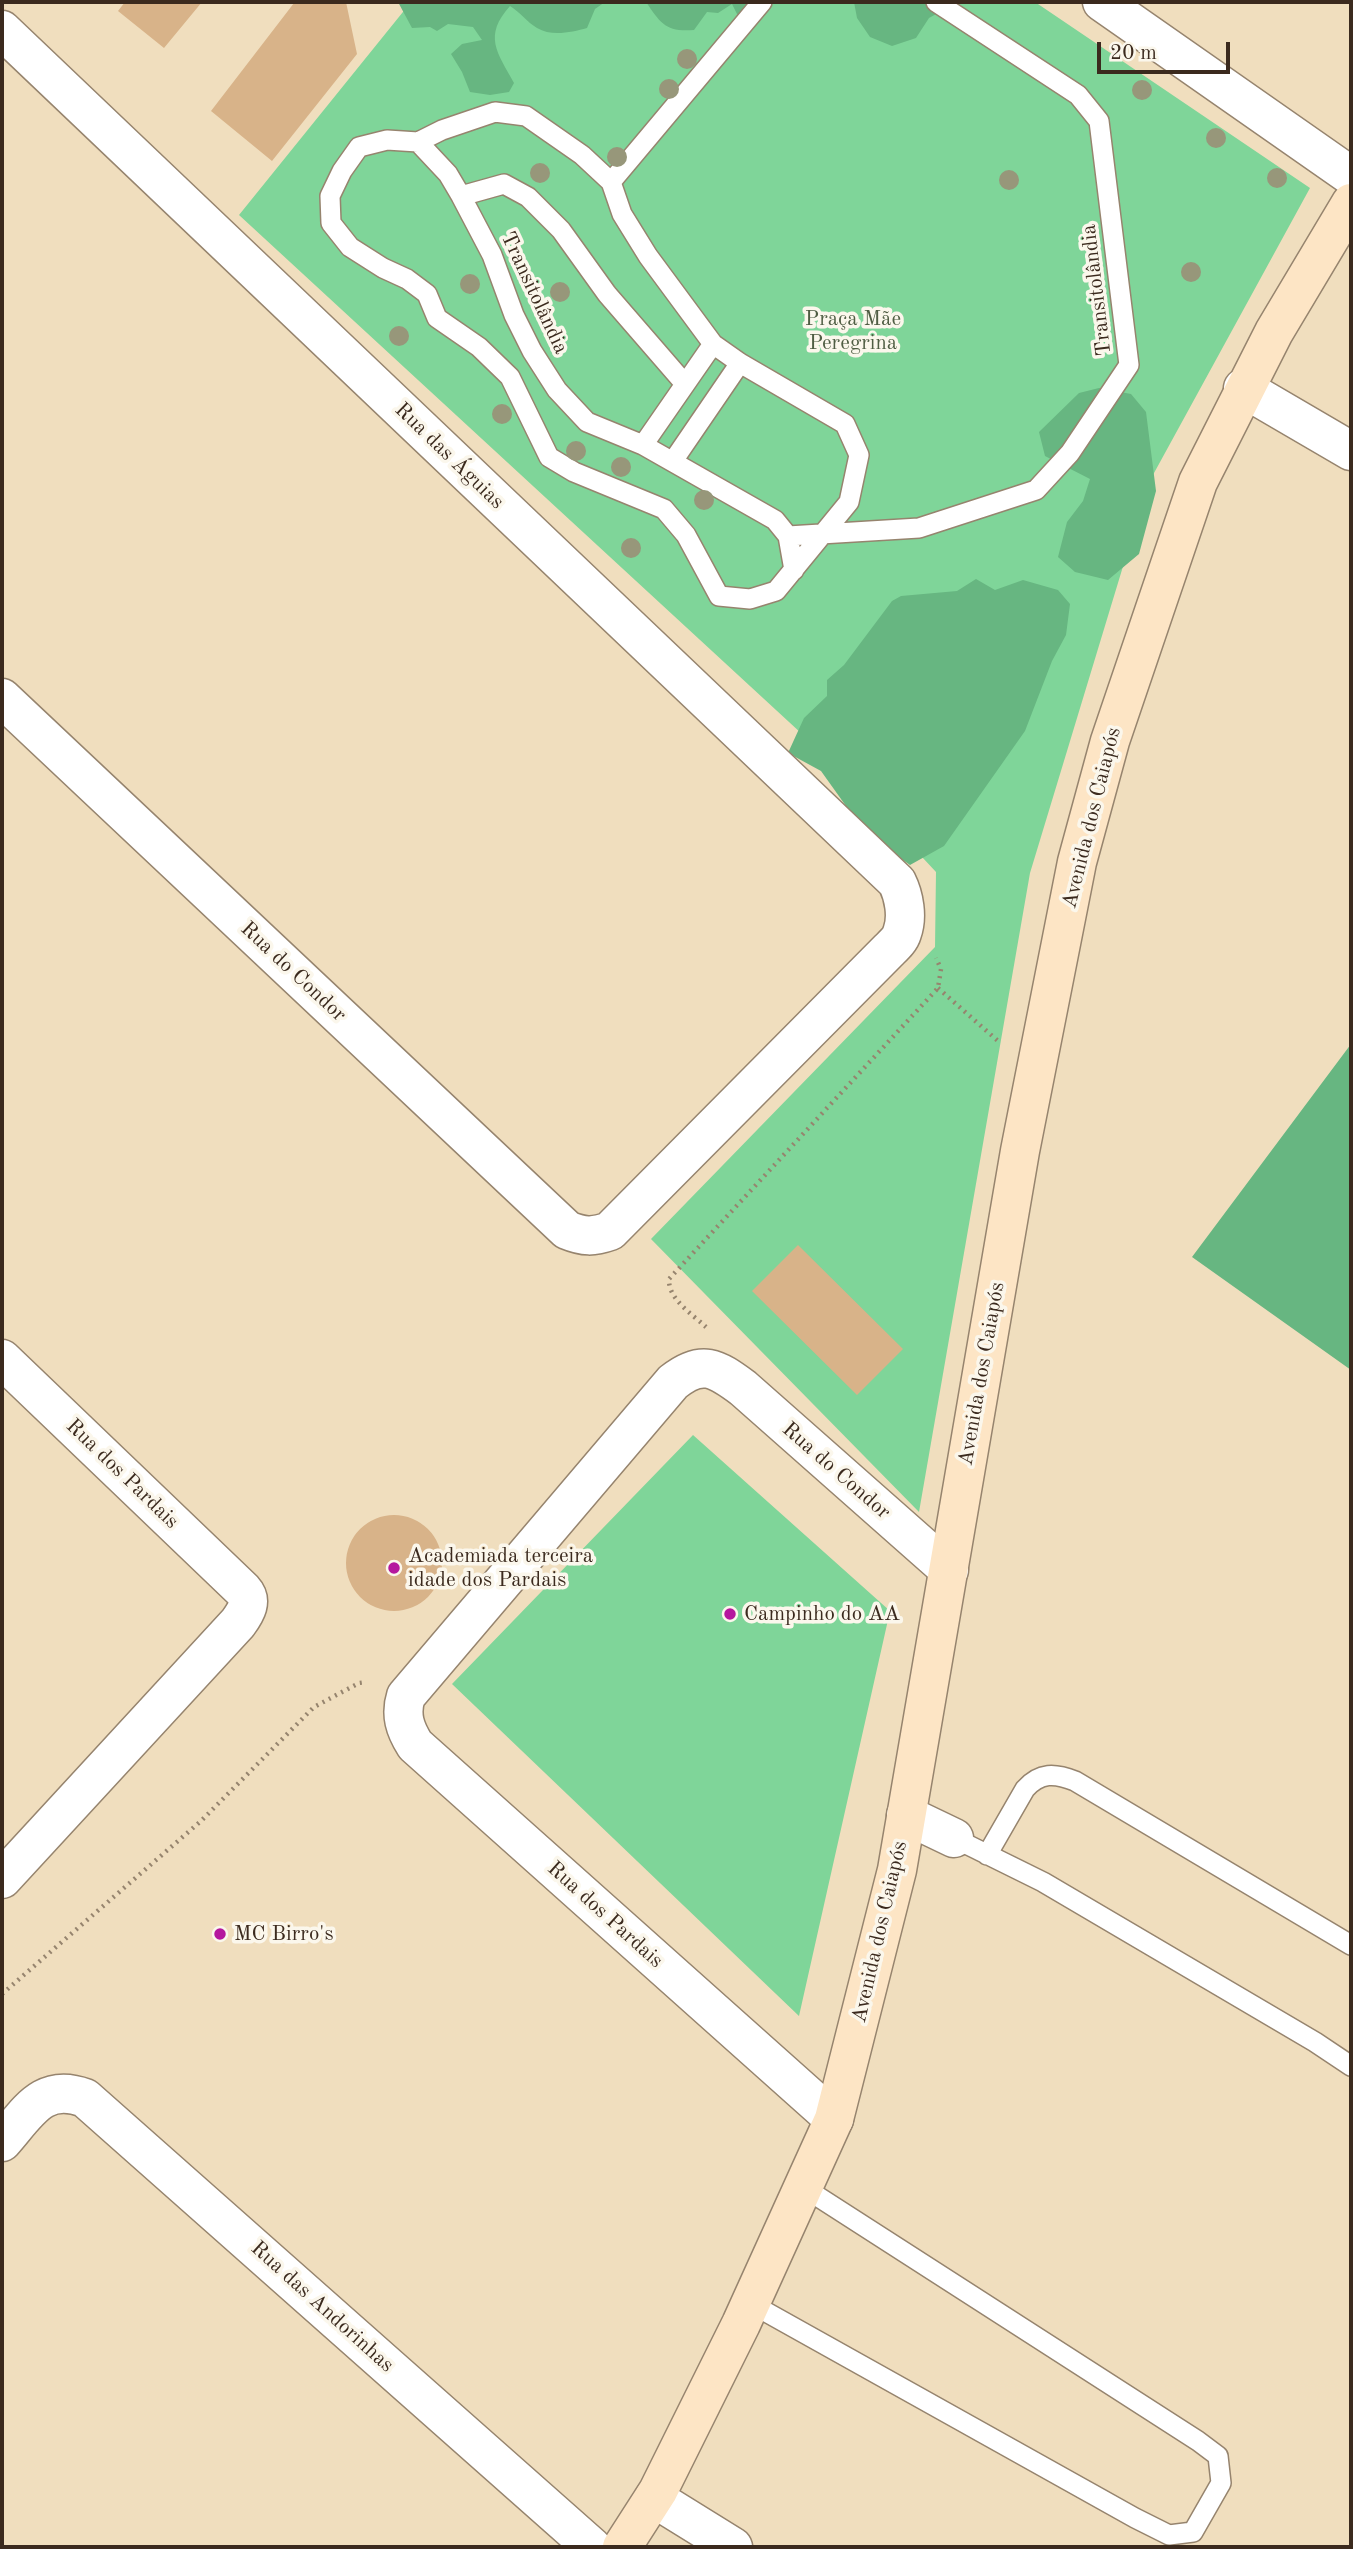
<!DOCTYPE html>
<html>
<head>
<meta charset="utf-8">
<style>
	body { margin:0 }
	#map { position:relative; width:1353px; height:2549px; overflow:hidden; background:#f0debe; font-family:"Old Standard TT",serif }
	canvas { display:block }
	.frame { position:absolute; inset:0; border:4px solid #3b2a1e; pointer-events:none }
	.scale { position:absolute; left:1097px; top:42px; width:133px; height:32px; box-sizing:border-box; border:4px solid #3b2a1e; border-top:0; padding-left:9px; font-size:21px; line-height:24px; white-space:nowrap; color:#3b2a1e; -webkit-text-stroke:5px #fbf7ec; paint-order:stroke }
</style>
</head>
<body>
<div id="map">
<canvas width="1353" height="2549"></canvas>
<div class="frame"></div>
<div class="scale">20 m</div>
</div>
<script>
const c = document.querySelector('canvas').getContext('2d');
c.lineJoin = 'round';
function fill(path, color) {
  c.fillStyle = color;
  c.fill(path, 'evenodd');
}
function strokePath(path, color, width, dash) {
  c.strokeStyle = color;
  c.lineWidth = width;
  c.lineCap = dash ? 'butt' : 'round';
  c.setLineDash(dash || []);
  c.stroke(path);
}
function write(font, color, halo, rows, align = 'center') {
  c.font = font + ' "Old Standard TT",serif';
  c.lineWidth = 7;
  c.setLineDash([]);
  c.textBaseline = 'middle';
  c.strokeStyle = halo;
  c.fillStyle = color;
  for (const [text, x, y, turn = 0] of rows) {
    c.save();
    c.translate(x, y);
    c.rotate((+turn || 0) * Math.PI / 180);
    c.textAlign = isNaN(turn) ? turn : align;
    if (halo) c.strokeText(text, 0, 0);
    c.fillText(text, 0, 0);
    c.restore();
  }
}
fill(new Path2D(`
	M411,2H1035L1310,188L1148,484L1030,873L919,1512L651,1239L935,947L936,872L840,769L239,215Z
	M693,1435L890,1611L799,2016L452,1684Z`), '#7fd599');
fill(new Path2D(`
	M398,2H605L595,9L587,28C572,32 552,37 537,28C527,22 520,12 510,6C483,36 497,52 514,83L509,92L490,95L470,92L462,72L451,54L462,44L482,40L473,27L448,24L437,31L430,27L412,28Z
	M646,2H771L739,18L732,4L718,13L707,12L694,30C666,32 661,24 646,2Z
	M854,2H958L929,18L916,38L892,46L870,37L857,18Z
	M1099,388L1131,394L1146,412L1156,491L1139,554L1108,580L1075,572L1058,557L1067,522L1083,501L1090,479L1045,456L1039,432L1079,393Z
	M976,579L995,590L1023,580L1058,590L1070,604L1066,635L1052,661L1025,731L944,846L910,865L866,834L821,771L788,753L804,718L827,696V680L844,665L892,601L901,596L957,591Z
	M1351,1044V1370L1192,1257Z`), '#67b681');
fill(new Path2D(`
	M125,2H202L164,48L118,11Z
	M298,2H346L357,54L272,161L211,111L294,3Z
	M798,1245L903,1349L857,1395L752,1291Z
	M346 1563a48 48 0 1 1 96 0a48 48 0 1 1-96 0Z`), '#d8b389');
const service = new Path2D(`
	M418,142L442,130L495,112L526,116L582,155L611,182L622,214L648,256L713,344L740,363L845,424L859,455L849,502L776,591L750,599L719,596L686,535L664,509L574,472L549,457L510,377L479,347L437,318L427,294L407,279L383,268L350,247L331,223L330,196L342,171L359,147L387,140L418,142L448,174L461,196L492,255L514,315L532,351L557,390L587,422L643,445L775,520L788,536L794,570
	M611,182L762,2
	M461,196L504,184L528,197L561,230L607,294L685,384
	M643,445L713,344
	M673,461L740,363
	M788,536L919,528L1036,490L1070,453L1129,365L1099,121L1078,95L936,2
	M954,1838L1043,1882L1315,2042L1351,2066
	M987,1855L1025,1789C1040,1772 1055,1773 1075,1781L1351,1945
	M750,2303L1135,2518L1169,2535L1193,2532L1221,2483L1218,2456L1198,2441L803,2187`);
const minor = new Path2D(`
	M1102,2L1351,176
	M2,30L897,882C904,896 908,917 902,933C900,940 893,946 888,951L610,1231C593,1237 584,1237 567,1230L2,698
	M1243,388L1351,451
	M2,1359L243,1590C253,1601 246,1612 238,1623L2,1879
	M906,1815L954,1838
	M834,2119L415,1745C405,1729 400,1715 406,1696L673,1382C702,1359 716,1368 743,1388L949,1570
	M2,2142C28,2113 42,2082 85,2098L592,2547
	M654,2498L733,2547`);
const secondary = new Path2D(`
	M622,2547L658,2491L741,2324L834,2119L897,1870L1020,1151L1077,862L1110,741L1198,482L1274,332L1351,203`);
strokePath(service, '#96846e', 22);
strokePath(minor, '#96846e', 41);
strokePath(secondary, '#96846e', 41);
strokePath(new Path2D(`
	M938,988L998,1041
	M706,1327C692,1314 668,1299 669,1279L938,988L941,969L936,958
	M2,1994L201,1821L314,1707L359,1683L366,1682`), '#96846e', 4.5, [2, 5]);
strokePath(service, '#fff', 19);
strokePath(minor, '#fff', 38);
strokePath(secondary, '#fde5c5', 38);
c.fillStyle = '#97977a';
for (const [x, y] of [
	[687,59],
	[669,89],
	[1142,90],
	[1216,138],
	[617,157],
	[540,173],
	[1277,178],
	[1009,180],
	[1191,272],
	[470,284],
	[560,292],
	[399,336],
	[502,414],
	[576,451],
	[621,467],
	[704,500],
	[631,548]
]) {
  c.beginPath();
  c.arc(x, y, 10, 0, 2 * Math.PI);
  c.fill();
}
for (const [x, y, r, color] of [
	[394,1568,7,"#b5179e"],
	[730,1614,7,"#b5179e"],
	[220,1934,7,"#b5179e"]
]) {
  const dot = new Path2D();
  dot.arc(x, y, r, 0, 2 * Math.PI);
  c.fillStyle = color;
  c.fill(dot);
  strokePath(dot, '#fbf7ec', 2.5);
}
write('21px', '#3b2a1e', '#fbf7ec', [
	["Transitolândia",1097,290,-97],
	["Transitolândia",534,293,65],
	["Rua das Águias",449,456,44],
	["Avenida dos Caiapós",1092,818,-76],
	["Rua do Condor",293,972,43],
	["Avenida dos Caiapós",982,1374,-80],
	["Rua do Condor",836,1471,41],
	["Rua dos Pardais",122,1474,44],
	["Rua dos Pardais",605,1915,42],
	["Avenida dos Caiapós",880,1932,-77],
	["Rua das Andorinhas",322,2307,42]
]);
write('21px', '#4f5d43', '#fbf7ec', [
	["Praça Mãe",853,319],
	["Peregrina",853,343]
]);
write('21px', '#3b2a1e', '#fbf7ec', [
	["Academiada terceira",408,1556],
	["idade dos Pardais",408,1580],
	["Campinho do AA",744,1614],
	["MC Birro's",234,1934]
], 'left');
</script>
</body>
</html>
